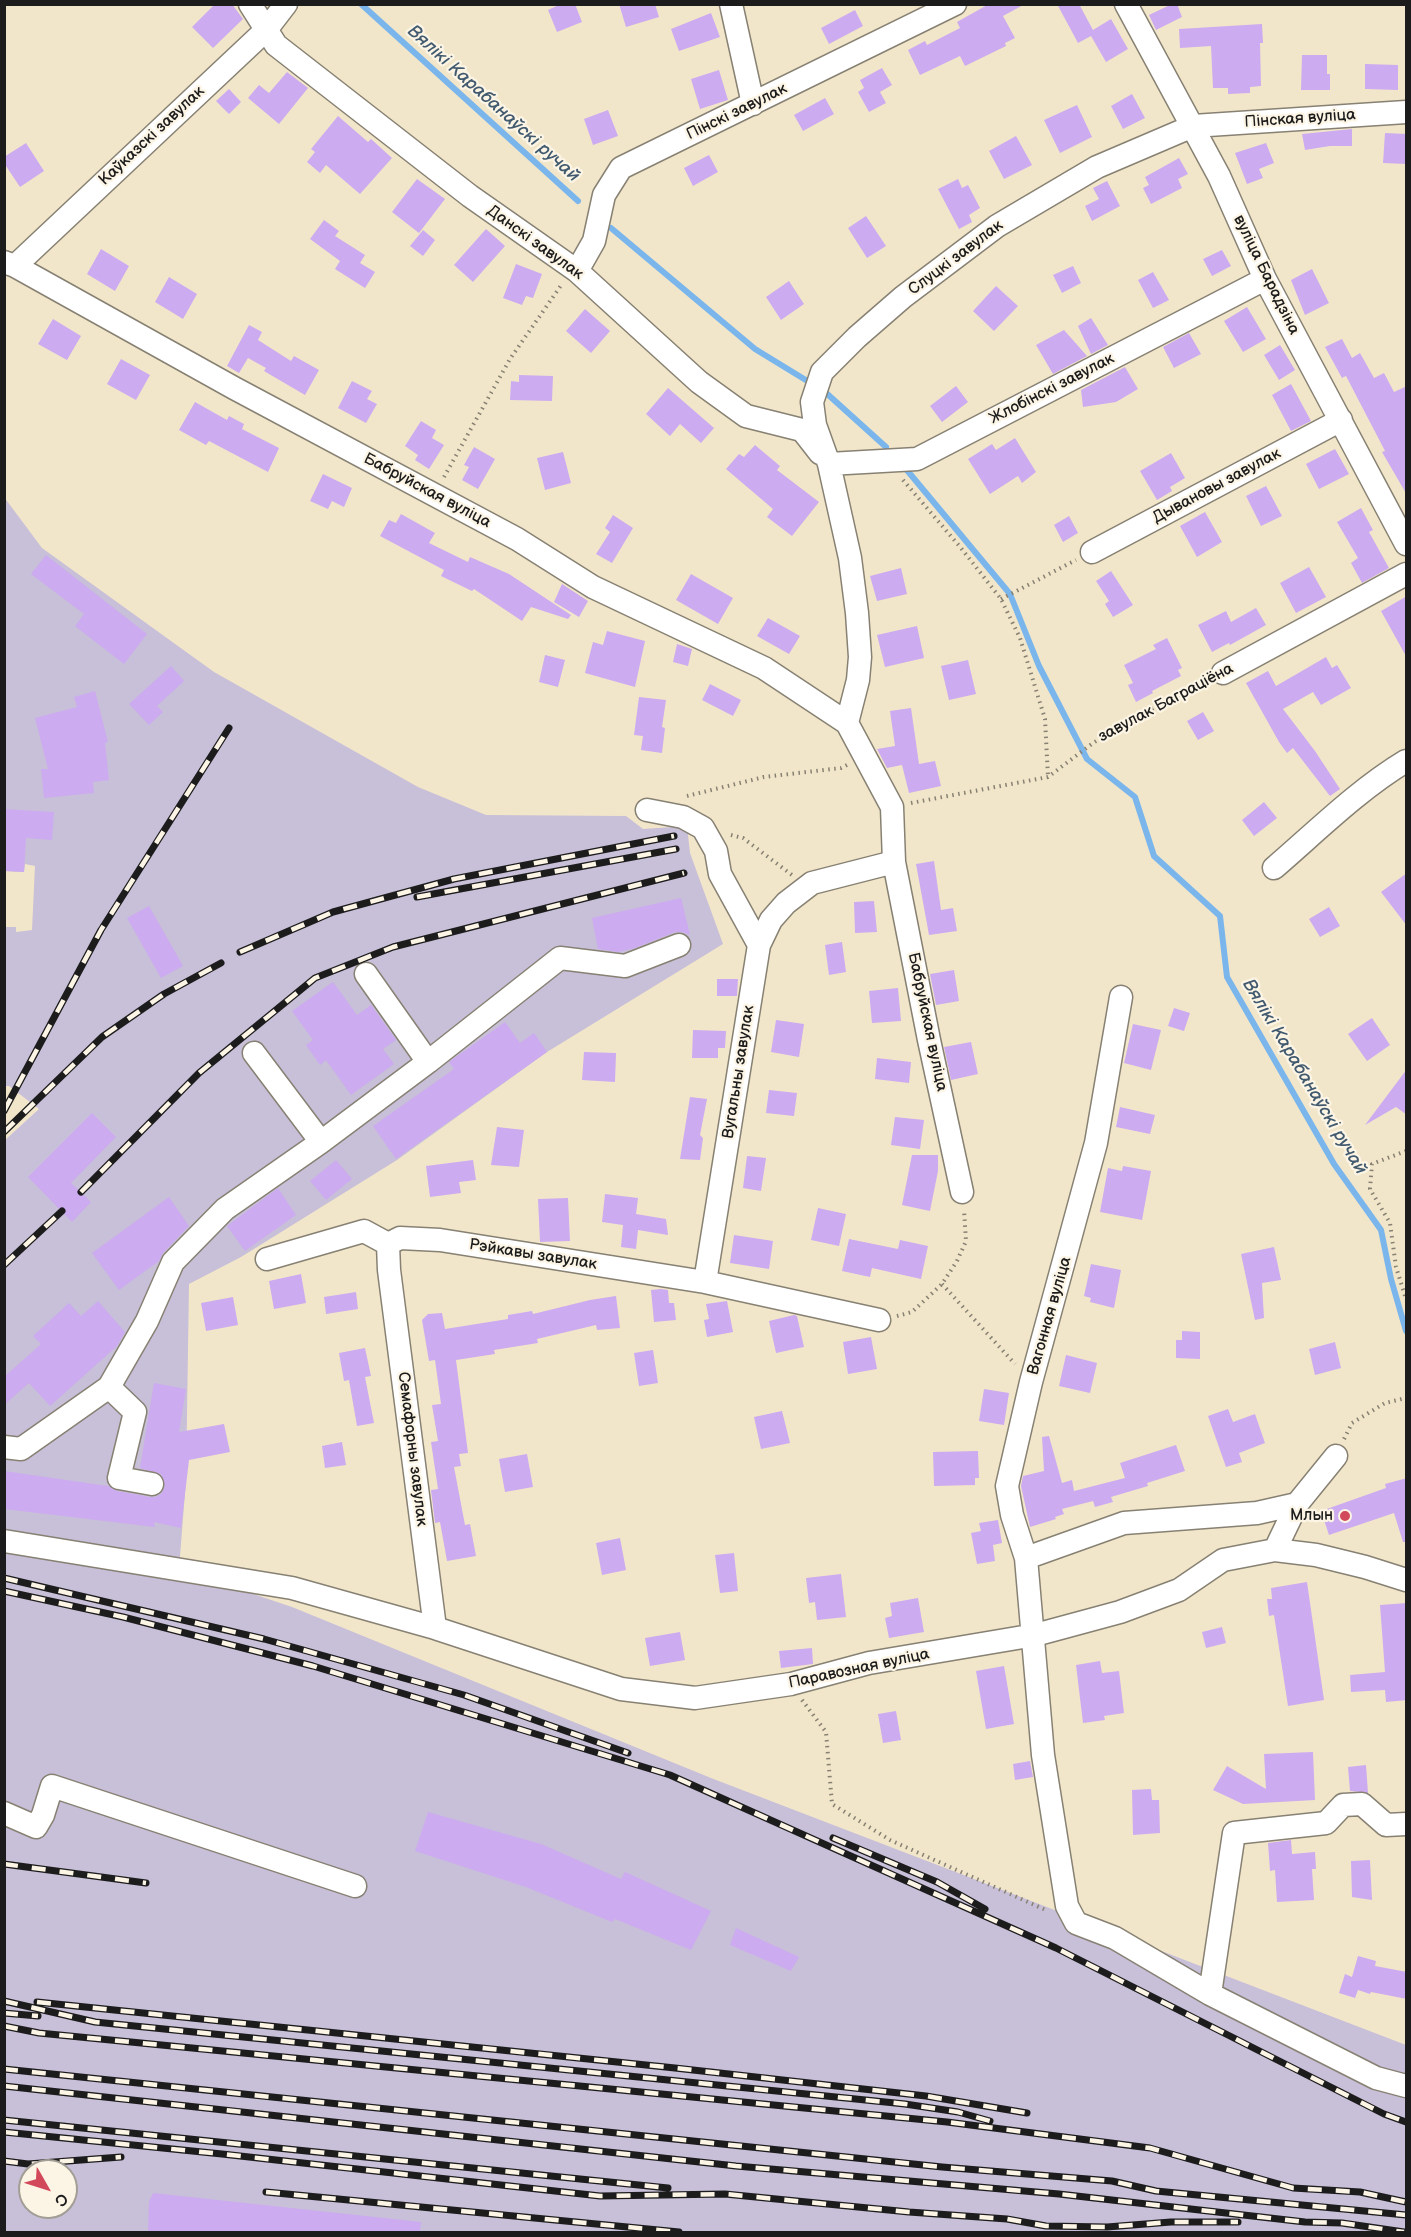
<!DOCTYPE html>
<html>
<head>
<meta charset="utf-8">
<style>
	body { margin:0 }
	#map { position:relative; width:1411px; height:2237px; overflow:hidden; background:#f2e6ca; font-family:"Balsamiq Sans",sans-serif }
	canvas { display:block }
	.frame { position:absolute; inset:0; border:6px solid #1c1c1c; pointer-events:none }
	.north { position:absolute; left:18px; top:2159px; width:60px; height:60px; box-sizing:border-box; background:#fcf5e5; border:2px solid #a29e95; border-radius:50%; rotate:129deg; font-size:16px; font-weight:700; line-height:24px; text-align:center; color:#1c1c1c }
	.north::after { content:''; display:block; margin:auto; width:21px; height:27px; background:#d1495b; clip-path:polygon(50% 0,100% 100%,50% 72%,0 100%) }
</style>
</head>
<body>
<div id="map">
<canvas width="1411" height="2237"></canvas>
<div class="frame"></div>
<div class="north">С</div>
</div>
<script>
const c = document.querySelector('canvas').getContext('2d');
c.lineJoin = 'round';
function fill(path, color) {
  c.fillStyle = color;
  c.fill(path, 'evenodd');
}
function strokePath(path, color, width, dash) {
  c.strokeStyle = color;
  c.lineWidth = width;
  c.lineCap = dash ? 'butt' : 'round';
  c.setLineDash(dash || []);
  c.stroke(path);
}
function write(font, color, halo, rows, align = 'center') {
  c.font = font + ' "Balsamiq Sans",sans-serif';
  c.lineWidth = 4.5;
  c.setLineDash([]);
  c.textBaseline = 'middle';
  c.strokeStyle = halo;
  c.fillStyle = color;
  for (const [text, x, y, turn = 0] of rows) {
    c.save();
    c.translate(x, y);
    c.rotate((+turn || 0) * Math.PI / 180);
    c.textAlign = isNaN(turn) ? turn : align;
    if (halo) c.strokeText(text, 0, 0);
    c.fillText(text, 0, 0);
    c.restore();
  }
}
fill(new Path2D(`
	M4,497L42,548L214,672L418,787L486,815L626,816L643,829L687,826L690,853L723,944L547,1052L397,1160L241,1257L189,1284L186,1480L179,1569L292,1607L711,1778L1406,2045V2232H5L4,1141L39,1109L9,1086H5V927H16V932L32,930L35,866L25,864L24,872L5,871ZM30,2171H66V2207H30Z`), '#c8bfd8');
strokePath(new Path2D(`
	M361,4L578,201
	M611,228L755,349L809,382
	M824,391L886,447
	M906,469L1010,594L1039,666L1087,759L1135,797L1154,856L1220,916L1227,977L1334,1164L1381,1230L1391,1279L1406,1331`), '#7ab6ec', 6);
fill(new Path2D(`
	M215,4H232L243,19L213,48L192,27Z
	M561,4H575L582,22L557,32L548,10Z
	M619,4H655L659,17L626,27Z
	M989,4H1025L1003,16L1015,38L1005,43L1006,46L965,66L960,56L920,75L908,50L925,41L927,45L960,28L957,22Z
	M1057,4H1079L1093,30L1111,19L1128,49L1106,62L1091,36L1078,43Z
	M1172,4H1177L1182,17L1156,30L1149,15Z
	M855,10L863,26L829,44L821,28Z
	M711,13L720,37L679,51L671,29Z
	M1262,24L1263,43H1260L1261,86L1250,87V93L1228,94V88H1213L1211,46L1180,48L1179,29Z
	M1302,55H1327V74H1330V90H1301Z
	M1365,64L1398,65V90L1365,89Z
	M882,68L892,85L880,92L886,103L869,112L858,92L864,88L860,80Z
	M719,70L728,100L700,109L691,79Z
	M287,72L308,88L279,124L248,98L259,85L269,93Z
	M229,89L241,102L229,114L216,101Z
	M1132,94L1145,118L1123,129L1111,106Z
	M825,98L834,114L803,131L794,115Z
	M1077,105L1092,137L1060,153L1044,120Z
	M608,110L618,136L593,145L584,119Z
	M338,116L368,142L371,139L392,158L360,194L326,165L320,173L307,162L315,152L311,149Z
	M1352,129V146H1330L1305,150L1302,134Z
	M1385,133L1407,134V164L1383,163Z
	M1016,136L1032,165L1004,179L989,151Z
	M26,143L44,171L20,187L4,163V157Z
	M1266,143L1274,163L1259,169L1263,178L1247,184L1235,153Z
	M709,155L718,172L693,186L684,168Z
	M1179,158L1188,174L1178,179L1182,188L1151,204L1143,188L1149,185L1145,177Z
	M417,179L445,199L419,233L392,212Z
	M958,179L962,188L968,185L980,208L969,215L972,222L959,229L938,189Z
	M1107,181L1120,206L1092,221L1085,206L1099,199L1093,188Z
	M866,216L886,246L867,258L848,228Z
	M324,220L339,231L335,236L365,255L360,263L375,272L365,288L335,269L340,261L310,239Z
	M486,229L505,246L473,282L454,265Z
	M423,230L435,240L423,256L410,246Z
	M101,249L129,266L115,291L87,274Z
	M1222,250L1231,266L1212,276L1203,259Z
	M516,264L542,274L533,298L526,296L522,305L503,298Z
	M1073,266L1081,283L1062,293L1053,275Z
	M1312,269L1329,303L1305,315L1291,280Z
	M1153,272L1169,300L1153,308L1138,280Z
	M169,277L197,294L183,319L155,302Z
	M789,281L804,304L781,320L766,297Z
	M996,286L1018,306L994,331L973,311Z
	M1247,307L1266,339L1243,352L1224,321Z
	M585,309L610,331L591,353L566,331Z
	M1091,318L1108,345L1091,354L1078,326Z
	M53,319L81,336L67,360L38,344Z
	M249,325L262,332L258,340L291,361L294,356L319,370L305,395L264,371L266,368L248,358L239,373L227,366Z
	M1064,330L1087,356L1053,374L1036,345Z
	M1189,333L1201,354L1174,368L1163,347Z
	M1342,339L1352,358L1360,353L1374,378L1384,373L1394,392L1407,386V495L1382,452L1385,451L1346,376L1342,378L1325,347Z
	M1280,345L1295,370L1279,380L1264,355Z
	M121,359L150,375L136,400L107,384Z
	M1125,367L1138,389L1116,402L1083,407L1081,390Z
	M519,375L553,376L552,401L510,400L511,381L519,382Z
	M352,381L372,391L367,399L377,404L366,423L338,408Z
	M1291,384L1311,421L1291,431L1272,395Z
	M956,386L968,402L942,422L930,406Z
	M668,388L714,428L701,443L680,424L670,436L646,414Z
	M195,402L227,420L229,416L244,424L242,429L279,448L268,472L209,441L206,445L179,430Z
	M421,421L436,430L432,438L444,445L429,469L415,460L418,455L405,446Z
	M1015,438L1036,472L1022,483L1018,476L990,494L968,459L992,444L996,450Z
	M755,445L780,466L777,470L819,502L792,536L767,517L773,509L726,469L739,454L744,457Z
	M474,447L495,459L478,489L462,480L469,467L464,465Z
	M1335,449L1349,474L1319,489L1306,464Z
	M563,452L571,483L545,490L537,458Z
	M1171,453L1185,478L1170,487L1172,491L1157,500L1140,471Z
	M323,474L352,488L344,507L332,501L328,509L310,501Z
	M1266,486L1282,516L1261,526L1246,496Z
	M1361,508L1373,530L1369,532L1389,568L1362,583L1351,563L1358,558L1337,522Z
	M1205,512L1222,542L1197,557L1180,526Z
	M401,514L435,533L429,543L468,562L470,557L509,574L571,615L568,619L531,607L522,621L474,589L472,591L441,576L444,570L380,536L389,520L396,523Z
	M613,515L633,528L612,563L596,554L610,532L605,528Z
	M1069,516L1078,533L1063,542L1054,525Z
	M46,555L147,634L124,664L75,626L84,614L31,574Z
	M1309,567L1326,597L1296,613L1280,583Z
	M901,568L907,594L877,601L870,576Z
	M1111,571L1133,605L1113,617L1105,604L1109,601L1096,581Z
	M691,574L733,598L718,624L676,600Z
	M562,584L588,601L579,617L554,602Z
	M1407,596V658L1381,611Z
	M1256,608L1266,625L1230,645L1229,643L1212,652L1198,625L1226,611L1231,622Z
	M768,618L800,636L789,654L757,636Z
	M917,626L924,658L885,667L877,635Z
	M607,631L645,641L635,687L585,673L593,642L603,645Z
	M1167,638L1182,668L1178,670L1181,676L1152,691L1153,693L1136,702L1128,685L1133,683L1124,665L1156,649L1153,645Z
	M677,644L692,649L688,666L673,662Z
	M545,655L565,660L558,687L539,682Z
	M1326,657L1332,668L1337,665L1351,688L1321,705L1313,692L1283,709L1315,751L1340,789L1330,796L1293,748L1287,753L1279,742L1246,683L1268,671L1276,686Z
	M968,660L976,694L949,700L941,666Z
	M171,666L184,681L157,706L163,712L149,725L129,704Z
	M710,684L741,700L733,716L702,700Z
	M95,691L108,742L105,743L109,780L93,782L94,793L44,798L41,769H48L35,718L77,707L74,697Z
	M639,697L666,700L662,727L665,728L662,753L641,750L643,736L634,735Z
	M911,708L919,764L935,761L941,786L909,793L902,765L887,768L877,749L895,746L890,711Z
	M1203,712L1214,731L1198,740L1187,721Z
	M1264,802L1277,818L1254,836L1242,820Z
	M4,809L54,812L52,840L26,838L24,872L4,871Z
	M934,861L941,910L953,908L957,931L929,935L916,864Z
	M1407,873V926L1381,892Z
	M681,898L690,935L682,932H675L635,948L618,952L598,949L592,918Z
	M874,901L877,932L855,933L854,902Z
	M149,906L183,966L161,978L127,918Z
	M1329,907L1340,926L1320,937L1309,919Z
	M842,942L846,972L829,975L825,945Z
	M954,970L959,1001L936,1005L930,974Z
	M717,979H738L737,996H717Z
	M333,982L357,1015L371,1005L396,1040L383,1049L394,1064L351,1095L326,1060L320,1065L306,1045L313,1040L292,1011Z
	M898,988L901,1021L872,1023L869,991Z
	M1174,1008L1190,1013L1184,1031L1168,1026Z
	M1372,1018L1390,1045L1367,1061L1348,1034Z
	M776,1020L804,1024L799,1057L771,1052Z
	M505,1022L520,1043L534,1033L547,1052L396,1159L373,1126L454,1069L449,1062Z
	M1133,1024L1161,1030L1151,1070L1124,1063Z
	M693,1030L726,1031L725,1048H718V1058H692Z
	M971,1042L978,1074L951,1080L944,1047Z
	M584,1052L616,1053L615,1082L582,1080Z
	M877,1058L911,1062L909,1083L875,1079Z
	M1407,1069V1115L1396,1107L1365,1125Z
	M769,1090L797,1093L794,1116L766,1113Z
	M690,1097L707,1099L700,1135L703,1138L700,1160L680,1159Z
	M1120,1107L1155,1115L1150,1134L1116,1127Z
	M92,1113L116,1137L71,1183L91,1202L72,1222L28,1177Z
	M895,1117L924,1120L920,1149L891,1145Z
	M497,1127L524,1130L519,1167L491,1165Z
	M912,1155H938V1171L930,1211L902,1205Z
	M747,1156L766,1158L761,1191L743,1188Z
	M336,1160L352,1179L326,1200L310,1181Z
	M473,1160L476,1180L459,1182L461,1193L430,1197L426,1166Z
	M1123,1166L1151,1171L1142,1220L1100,1212L1108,1168L1122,1171Z
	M278,1188L296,1215L245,1251L227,1226Z
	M605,1194L638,1198L636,1214L666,1219L668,1235L638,1230L636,1249L621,1247L623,1225L602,1222Z
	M169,1197L189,1226L163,1253L159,1261L119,1290L92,1253Z
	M568,1198L570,1241L540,1242L538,1199Z
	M818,1208L846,1214L839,1246L811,1240Z
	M734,1235L773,1241L769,1269L730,1263Z
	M849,1239L898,1249L900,1240L928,1246L921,1279L872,1268L870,1277L842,1271Z
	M1274,1247L1281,1280L1262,1283L1264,1318L1255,1320L1241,1254Z
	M1091,1264L1121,1270L1114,1308L1090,1302L1091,1298L1084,1296Z
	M301,1274L306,1303L274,1309L269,1281Z
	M661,1289L668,1290L669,1303H674L676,1320L654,1322L651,1290Z
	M356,1292L358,1309L326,1314L324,1297Z
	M616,1296L620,1328L597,1330L596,1325L537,1339L538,1343L494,1350L495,1354L456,1360L468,1453L459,1454L461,1466L454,1467L465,1525L470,1524L476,1556L447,1561L440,1522L435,1523L431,1490L438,1489L431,1442L438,1441L432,1405L441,1404L435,1360L429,1361L422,1320L428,1314L442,1313L445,1329L508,1319V1315L532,1311L533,1314L590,1300Z
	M233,1297L238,1325L206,1331L201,1303Z
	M98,1301L125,1332L117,1346L50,1406L29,1383L4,1405V1377L41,1344L33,1336L69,1303L81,1316Z
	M727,1301L733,1332L707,1337L704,1320L709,1319L706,1304Z
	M794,1315L797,1316L804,1347L776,1353L769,1321Z
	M1182,1331L1200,1332V1359L1176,1358V1340H1182Z
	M871,1337L877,1369L848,1374L843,1342Z
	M1335,1342L1341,1368L1315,1375L1309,1349Z
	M365,1348L371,1376L365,1377L374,1423L357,1426L349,1380L344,1381L339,1353Z
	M653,1350L658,1383L639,1386L634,1353Z
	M1066,1355L1097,1363L1090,1393L1059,1386Z
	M154,1383L186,1389L179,1432L224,1424L230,1452L189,1460L181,1528L154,1522L155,1527L4,1509V1471L108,1486L117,1491L150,1497H156L162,1493L165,1486L161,1474L140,1468Z
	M984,1389L1009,1393L1004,1425L979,1421Z
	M1228,1409L1233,1422L1255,1414L1265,1443L1239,1453L1242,1462L1226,1467L1208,1416Z
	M782,1411L790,1443L761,1449L754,1417Z
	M1049,1436L1062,1483L1072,1480L1074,1491L1125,1478L1120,1463L1176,1445L1185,1471L1147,1483L1148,1486L1111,1497L1113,1502L1095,1507L1093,1501L1062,1509L1064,1514L1055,1517L1056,1519L1030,1527L1021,1486L1023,1476L1044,1471L1042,1437Z
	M342,1442L346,1465L325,1468L322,1446Z
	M978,1451L979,1478H975V1485L934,1486L933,1452Z
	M527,1454L533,1487L505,1492L499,1459Z
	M1407,1478V1542H1403L1394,1513L1329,1535L1321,1511L1386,1488L1385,1484Z
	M998,1520L1002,1543L993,1545L995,1561L977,1564L971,1533L981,1531L979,1523Z
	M620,1538L626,1570L602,1575L596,1543Z
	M734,1553L738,1591L720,1593L715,1555Z
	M841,1574L846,1617L817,1620L815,1602L809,1603L806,1578Z
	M1307,1582L1324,1700L1288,1706L1274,1615L1269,1616L1267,1599H1272L1271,1588Z
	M918,1598L924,1632L889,1638L885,1618L892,1616L890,1603Z
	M1407,1603V1700L1386,1702L1385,1690L1351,1692L1350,1675L1385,1672L1380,1605Z
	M1222,1627L1226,1643L1206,1648L1202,1632Z
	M680,1632L685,1660L650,1666L645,1638Z
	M812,1648L813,1664L781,1668L779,1651Z
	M1100,1661L1102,1673L1119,1671L1124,1713L1104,1716L1105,1720L1083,1723L1076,1665Z
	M1004,1666L1014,1724L986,1729L976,1671Z
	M896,1711L901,1740L883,1743L878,1714Z
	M1313,1752L1315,1800L1243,1804L1213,1790L1227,1766L1266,1789L1264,1754Z
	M1030,1761L1033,1777L1015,1780L1013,1764Z
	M1366,1765L1368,1793L1350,1791L1348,1767Z
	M1151,1789L1152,1800H1159L1160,1833L1133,1835L1132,1790Z
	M428,1812L541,1844L621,1879L625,1872L711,1911L691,1950L615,1919L612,1922L526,1887L415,1851Z
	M1291,1840L1292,1854L1315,1852L1316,1869H1312L1314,1900L1277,1902L1275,1870L1270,1871L1268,1843Z
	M1370,1860L1372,1900L1352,1897L1351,1861Z
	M736,1928L799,1957L791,1971L730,1945Z
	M1358,1956L1376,1961L1375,1966L1407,1972V1999L1371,1992L1370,1994L1358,1990L1355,1998L1339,1993L1345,1974L1352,1977Z
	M153,2193L421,2222L420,2232H148L149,2202Z`), '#ccabf0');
const minor = new Path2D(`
	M250,4L276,45L470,196L577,271L699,382L746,416L802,430L820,453
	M731,4L753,104
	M1126,4L1219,176L1265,279L1406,544
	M4,262L15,266L234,388L517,539L593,587L764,668L847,723L892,807L894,862L929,1040L962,1192
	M15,266L266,30L286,4
	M577,271L594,241L604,195L621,168L955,4
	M829,464L917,459L1265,279
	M1092,552L1341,420
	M1223,673L1406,574
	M847,723L858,680L860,657L857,613L850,558L829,464L815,425L812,402L822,372L857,337L903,297L997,226L1097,167L1193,126L1406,112
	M647,810L683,817L703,828L716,851L720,874L759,945
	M1274,868C1317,831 1358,790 1406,761
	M366,974L428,1062
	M1121,997L1096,1143L1031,1382L1007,1486L1012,1515L1026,1558L1043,1755L1067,1906L1076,1923L1115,1938L1210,1994L1376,2078L1406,2086
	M254,1053L321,1142
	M267,1259L364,1231L388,1244
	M705,1282L759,945L771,920L786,903L812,883L894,862
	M109,1387L135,1412L119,1478L152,1484
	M4,1447L21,1449L109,1387L147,1321L173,1262L225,1209L321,1142L428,1062L560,958L625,966L679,945
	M4,1541L292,1588L435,1628L621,1689L695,1698L791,1684L869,1663L1035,1635L1120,1612L1179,1590L1223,1560L1275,1550L1316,1555L1365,1567L1406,1580
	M1275,1550L1297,1504L1336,1456
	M1026,1558L1124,1523L1257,1513L1297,1504
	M435,1628L389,1270L388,1244L400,1238L440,1240L705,1282L879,1320
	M4,1813L36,1827L43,1815L52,1786L355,1886
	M1210,1994L1234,1833L1326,1823L1343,1805L1362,1804L1386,1825L1406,1824`);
strokePath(minor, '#878173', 25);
strokePath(new Path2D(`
	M444,477L510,359L562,284
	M903,480L961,548L1001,599L1020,638L1045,719L1048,777
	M1001,599L1076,560
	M687,796L764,777L841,768L847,765
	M911,803L1048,777L1093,743L1133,719L1206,681
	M731,835L743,838L792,875
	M1406,1151L1372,1164L1370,1189L1390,1223L1396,1267L1406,1299
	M942,1284L1015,1364
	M897,1316L912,1312L942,1284L957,1261L966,1241L964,1210
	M1344,1439L1352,1423L1385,1403L1406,1398
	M802,1700L826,1732L832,1804L890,1840L1048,1911`), '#878173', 4, [1.5, 4.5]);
strokePath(minor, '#fff', 22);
const rail = new Path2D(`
	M417,897L676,849
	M240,952L333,912L454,879L674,836
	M4,1111L101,930L229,728
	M4,1132L102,1037L164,994L221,963
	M81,1192L199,1073L315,978L393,947L684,873
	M4,1265L62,1211
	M4,1578L264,1639L464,1695L628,1753
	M4,1591L123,1617L313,1666L670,1775L1056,1948L1384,2114L1406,2122
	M833,1838L937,1882L985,1909
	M4,1864L146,1883
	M4,2001L95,2022L905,2104L958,2112L990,2121
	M37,2002L675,2068L926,2096L1027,2113
	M4,2013L38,2016
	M4,2026L39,2033L947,2122L1150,2148L1293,2188L1360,2192L1406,2202
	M4,2069L942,2167L1112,2181L1156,2191L1406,2215
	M4,2086L736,2166L1059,2194L1305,2222L1342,2223L1404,2232
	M4,2120L668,2188
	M4,2132L222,2154L600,2196L725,2194L909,2212L1007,2219L1046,2226L1107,2227L1171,2222H1238
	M4,2161L28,2164L121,2157
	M266,2192L679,2232`);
strokePath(rail, '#1c1c1c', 7);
strokePath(rail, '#fcf5e5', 4.5, [14]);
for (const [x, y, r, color] of [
	[1345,1516,6,"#d1495b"]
]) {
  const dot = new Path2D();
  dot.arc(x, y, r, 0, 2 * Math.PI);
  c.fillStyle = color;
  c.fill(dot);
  strokePath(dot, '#fcf5e5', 2);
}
write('16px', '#1c1c1c', '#fcf5e5', [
	["Пінскі завулак",737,112,-26],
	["Пінская вуліца",1300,119,-4],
	["Каўказскі завулак",152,136,-43],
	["Данскі завулак",535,243,36],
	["Слуцкі завулак",956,258,-37],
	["вуліца Барадзіна",1266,275,64],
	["Жлобінскі завулак",1052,389,-27],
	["Дывановы завулак",1217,486,-28],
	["Бабруйская вуліца",427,491,28],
	["завулак Баграціёна",1166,703,-28],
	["Бабруйская вуліца",927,1022,78],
	["Вугальны завулак",739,1072,-81],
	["Рэйкавы завулак",533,1255,9],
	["Вагонная вуліца",1050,1316,-74],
	["Семафорны завулак",412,1449,83],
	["Паравозная вуліца",859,1669,-12]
]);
write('16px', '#1c1c1c', '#fcf5e5', [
	["Млын",1333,1516]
], 'right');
write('italic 18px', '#425a6f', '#fcf5e5', [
	["Вялікі Карабанаўскі ручай",493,104,42],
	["Вялікі Карабанаўскі ручай",1304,1077,59]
]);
</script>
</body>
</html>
